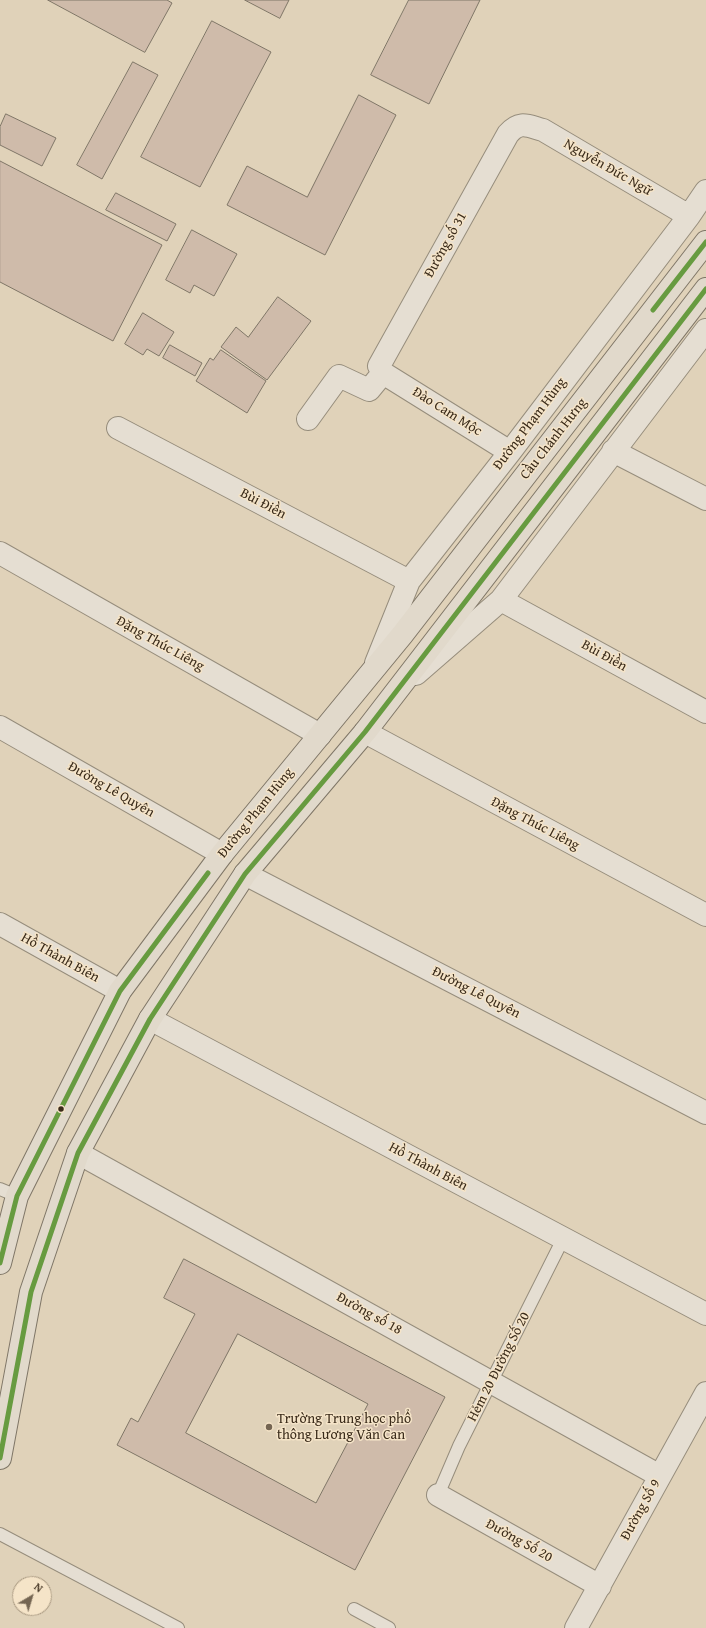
<!DOCTYPE html>
<html>
<head>
<meta charset="utf-8">
<style>
	body { margin:0 }
	#map { position:relative; width:706px; height:1628px; overflow:hidden; background:#e0d2b9; font-family:"Gentium Book Plus",serif }
	canvas { display:block }
	.north { position:absolute; left:12px; top:1576px; width:40px; height:40px; box-sizing:border-box; background:#f5e4c8; border:1px solid #aa9a82; border-radius:50%; rotate:38deg; font-size:11px; font-weight:700; line-height:16px; text-align:center; color:#3a2b1a }
	.north::after { content:''; display:block; margin:auto; width:14px; height:18px; background:#746552; clip-path:polygon(50% 0,100% 100%,50% 72%,0 100%) }
</style>
</head>
<body>
<div id="map">
<canvas width="706" height="1628"></canvas>
<div class="north">N</div>
</div>
<script>
const c = document.querySelector('canvas').getContext('2d');
c.lineJoin = 'round';
function fill(path, color) {
  c.fillStyle = color;
  c.fill(path, 'evenodd');
}
function strokePath(path, color, width, dash) {
  c.strokeStyle = color;
  c.lineWidth = width;
  c.lineCap = dash ? 'butt' : 'round';
  c.setLineDash(dash || []);
  c.stroke(path);
}
function write(font, color, halo, rows, align = 'center') {
  c.font = font + ' "Gentium Book Plus",serif';
  c.lineWidth = 3;
  c.setLineDash([]);
  c.textBaseline = 'middle';
  c.strokeStyle = halo;
  c.fillStyle = color;
  for (const [text, x, y, turn = 0] of rows) {
    c.save();
    c.translate(x, y);
    c.rotate((+turn || 0) * Math.PI / 180);
    c.textAlign = isNaN(turn) ? turn : align;
    if (halo) c.strokeText(text, 0, 0);
    c.fillText(text, 0, 0);
    c.restore();
  }
}
const building = new Path2D(`
	M48,0H167L172,3L145,52Z
	M245,0H289L280,18Z
	M409,0H480L429,104L371,75Z
	M212,21L271,52L200,187L141,157Z
	M133,62L158,75L102,179L77,165Z
	M359,95L396,115L325,255L227,205L247,166L307,197Z
	M6,114L56,138L42,166L0,145V127Z
	M0,161L162,245L113,341L0,282Z
	M116,193L176,224L167,241L106,210Z
	M192,230L237,254L214,296L194,285L190,293L166,280Z
	M278,297L311,321L267,380L221,347L236,327L248,337Z
	M143,313L174,332L159,356L147,349L143,355L125,344Z
	M170,345L202,363L195,376L163,358Z
	M221,350L266,381L247,413L196,381L210,358L213,360Z
	M184,1259L445,1397L355,1570L117,1445L131,1418L138,1422L195,1314L164,1298ZM238,1334L368,1404L316,1503L186,1433Z`);
fill(building, '#cfbbaa');
strokePath(building, '#7f7667', 1);
const lane = new Path2D(`
	M0,1189L17,1196
	M438,1495L459,1446L563,1239
	M0,1534L178,1628
	M354,1609L389,1628`);
const street = new Path2D(`
	M308,419L339,376L369,390L383,373
	M118,428L409,581
	M613,451L706,499
	M510,452L383,373L379,366L508,134C520,120 528,126 543,130L689,216
	M0,553L320,735
	M501,600L706,712
	M376,663L409,581L510,452L689,216L706,191
	M416,674L501,600L706,330
	M0,727L222,854
	M365,732L706,915
	M245,874L706,1113
	M0,924L120,991
	M150,1019L706,1314
	M78,1153L660,1476
	M438,1495L600,1586
	M576,1628L706,1393`);
const primary = new Path2D(`
	M0,1263L17,1196L120,991L222,854L402,635L706,242
	M0,1458L31,1292L78,1153L150,1019L245,874L365,732L706,289`);
strokePath(lane, '#968d7c', 14);
strokePath(street, '#968d7c', 24);
strokePath(primary, '#7f7667', 24);
strokePath(lane, '#e5ded2', 12);
strokePath(street, '#e5ded2', 22);
strokePath(primary, '#e1d9cb', 22);
strokePath(new Path2D(`
	M653,310L706,242
	M0,1263L17,1196L120,991L208,873
	M0,1458L31,1292L78,1153L150,1019L245,874L365,732L706,289`), '#679b40', 5);
for (const [x, y, r, color] of [
	[61,1109,3.5,"#3a2b1a"],
	[269,1427,4,"#746552"]
]) {
  const dot = new Path2D();
  dot.arc(x, y, r, 0, 2 * Math.PI);
  c.fillStyle = color;
  c.fill(dot);
  strokePath(dot, '#f5e4c8', 1.5);
}
write('14px', '#3a2b1a', '#f5e4c8', [
	["Nguyễn Đức Ngữ",608,168,30],
	["Đường số 31",446,245,-61],
	["Đào Cam Mộc",447,412,32],
	["Đường Phạm Hùng",530,424,-53],
	["Cầu Chánh Hưng",554,439,-52],
	["Bùi Điền",263,504,28],
	["Đặng Thúc Liêng",160,644,29],
	["Bùi Điền",604,656,29],
	["Đường Lê Quyên",111,790,30],
	["Đường Phạm Hùng",256,813,-51],
	["Đặng Thúc Liêng",535,824,28],
	["Hồ Thành Biên",60,958,29],
	["Đường Lê Quyên",476,993,27],
	["Hồ Thành Biên",428,1167,28],
	["Đường số 18",369,1314,29],
	["Hẻm 20 Đường Số 20",499,1367,-63],
	["Đường Số 9",641,1510,-61],
	["Đường Số 20",519,1541,29]
]);
write('14px', '#3a2b1a', '#f5e4c8', [
	["Trường Trung học phổ",277,1419],
	["thông Lương Văn Can",277,1435]
], 'left');
</script>
</body>
</html>
